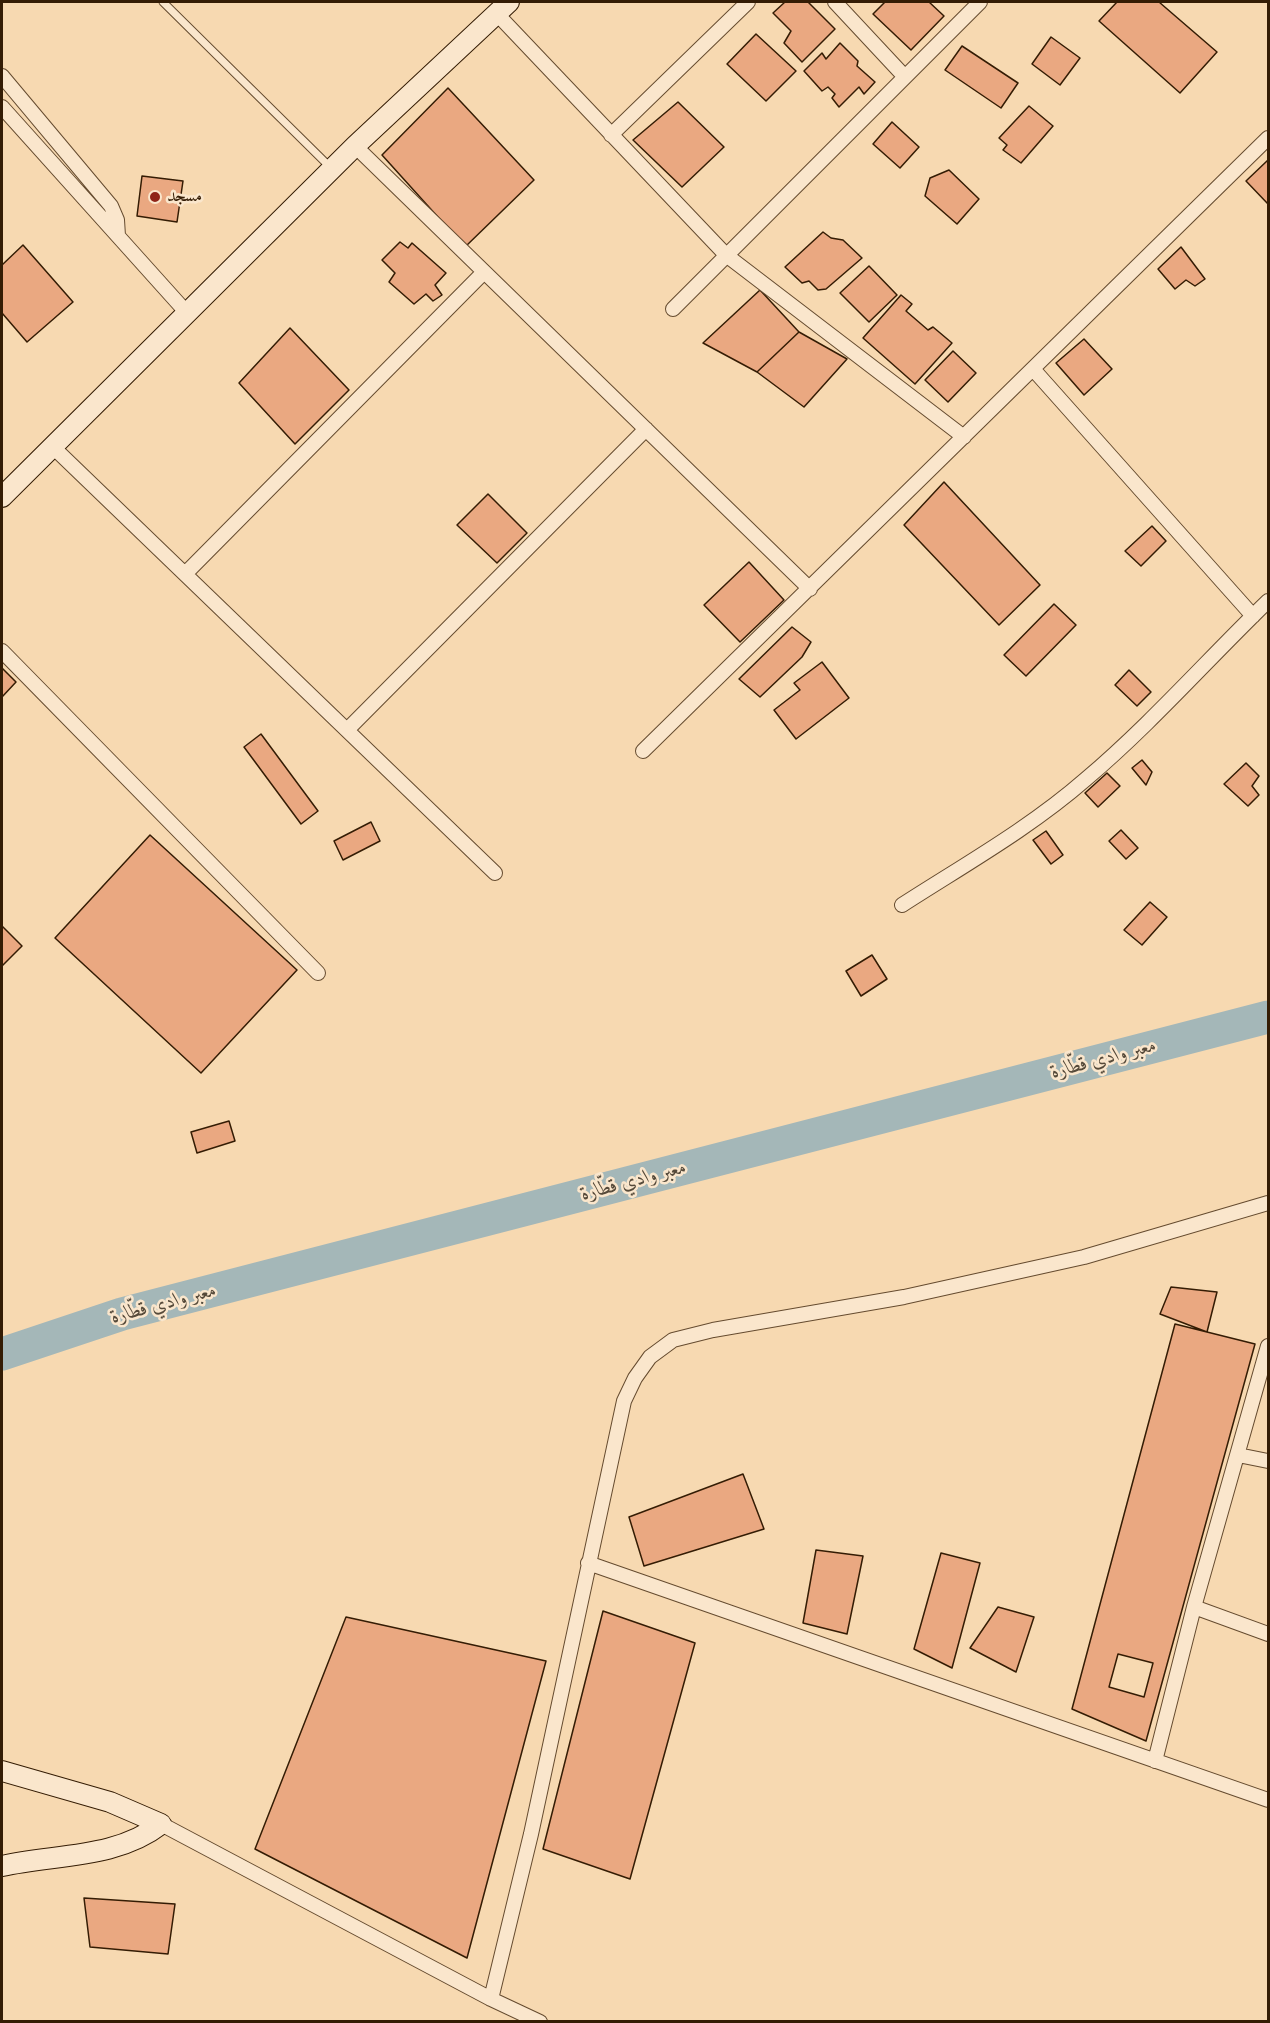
<!DOCTYPE html>
<html>
<head>
<meta charset="utf-8">
<style>
	body { margin:0 }
	#map { position:relative; width:1270px; height:2023px; overflow:hidden; background:#f7d9b1; font-family:"IM FELL Great Primer",serif }
	canvas { display:block }
	.frame { position:absolute; inset:0; border:3px solid #341c04; pointer-events:none }
</style>
</head>
<body>
<div id="map">
<canvas width="1270" height="2023"></canvas>
<div class="frame"></div>
</div>
<script>
const c = document.querySelector('canvas').getContext('2d');
c.lineJoin = 'round';
function strokePath(path, color, width, dash) {
  c.strokeStyle = color;
  c.lineWidth = width;
  c.lineCap = dash ? 'butt' : 'round';
  c.setLineDash(dash || []);
  c.stroke(path);
}
function fill(path, color) {
  c.fillStyle = color;
  c.fill(path, 'evenodd');
}
function write(font, color, halo, rows, align = 'center') {
  c.font = font + ' "IM FELL Great Primer",Amiri,serif';
  c.lineWidth = 5;
  c.setLineDash([]);
  c.textBaseline = 'middle';
  c.strokeStyle = halo;
  c.fillStyle = color;
  for (const [text, x, y, turn = 0] of rows) {
    c.save();
    c.translate(x, y);
    c.rotate((+turn || 0) * Math.PI / 180);
    c.textAlign = isNaN(turn) ? turn : align;
    if (halo) c.strokeText(text, 0, 0);
    c.fillText(text, 0, 0);
    c.restore();
  }
}
strokePath(new Path2D(`
	M2,1354L122,1314L1268,1017`), '#a4b7b8', 33);
const building = new Path2D(`
	M785,2H808L835,29L802,62L784,43L791,31L773,13Z
	M885,2H929L944,16L911,50L873,14Z
	M1117,2H1159L1217,52L1180,93L1099,21Z
	M756,34L796,71L766,101L727,64Z
	M1051,37L1080,58L1060,85L1032,64Z
	M840,43L858,61L857,66L875,82L864,94L859,87L839,107L832,98L835,94L828,87L822,91L804,71L822,53L826,59Z
	M962,46L1018,83L1001,108L945,70Z
	M448,88L534,180L465,247L382,155Z
	M678,102L724,147L682,187L633,140Z
	M1029,106L1053,126L1021,163L1003,150L1007,145L999,138Z
	M892,122L919,147L900,168L873,144Z
	M1268,160V204L1246,181Z
	M949,170L979,199L957,224L925,196L930,178Z
	M142,176L183,181L177,222L137,216Z
	M823,232L831,238L843,240L862,258L826,289L818,290L809,281L802,283L785,267Z
	M400,242L408,248L412,243L446,273L435,285L442,295L433,301L426,294L414,304L389,282L395,273L382,260Z
	M23,245L73,302L27,342L2,313V265Z
	M1181,247L1205,279L1195,286L1186,280L1175,289L1158,269Z
	M869,266L897,295L869,322L840,293Z
	M760,290L799,332L757,372L703,343Z
	M901,295L912,304L906,311L928,330L933,327L952,343L915,384L863,338Z
	M290,328L349,390L295,444L239,383Z
	M799,332L847,359L804,407L757,372Z
	M1084,339L1112,369L1084,395L1056,363Z
	M953,351L976,373L948,402L925,380Z
	M944,482L1040,585L999,625L904,525Z
	M488,494L527,533L497,563L457,525Z
	M1152,526L1166,541L1141,566L1125,551Z
	M749,562L784,600L740,642L704,605Z
	M1054,604L1076,625L1026,676L1004,655Z
	M792,627L811,642L802,657L760,697L739,679Z
	M822,662L849,698L796,739L774,710L800,690L794,683Z
	M2,668L16,682L2,697Z
	M1129,670L1151,692L1137,706L1115,685Z
	M261,734L318,811L301,824L244,747Z
	M1142,760L1152,772L1146,785L1132,768Z
	M1246,763L1259,776L1252,786L1259,795L1248,806L1224,784Z
	M1107,773L1120,786L1098,807L1085,793Z
	M371,822L380,841L343,860L334,841Z
	M1121,830L1138,848L1126,859L1109,841Z
	M1046,831L1063,855L1051,864L1033,840Z
	M150,835L297,970L201,1073L55,938Z
	M1150,902L1167,917L1142,945L1124,930Z
	M2,926L22,946L2,966Z
	M872,955L887,979L861,996L846,971Z
	M229,1121L235,1141L197,1153L191,1132Z
	M1171,1287L1217,1292L1207,1332L1160,1314Z
	M1175,1324L1255,1344L1146,1741L1072,1709Z
	M743,1474L764,1529L644,1566L629,1517Z
	M816,1550L863,1556L847,1634L803,1623Z
	M941,1553L980,1563L952,1668L914,1649Z
	M998,1607L1034,1617L1016,1672L970,1648Z
	M603,1611L695,1643L630,1879L543,1849Z
	M346,1617L546,1661L467,1958L255,1849Z
	M1118,1654L1153,1663L1144,1697L1109,1687Z
	M84,1898L175,1904L168,1954L90,1947Z`);
fill(building, '#eaa881');
strokePath(building, '#341c04', 1.5);
const lane = new Path2D(`
	M163,2L330,167`);
const street = new Path2D(`
	M835,2L905,77
	M497,14L726,255L964,437
	M2,76L111,206L117,220L118,236
	M2,107L187,313
	M611,135L748,2
	M355,146L810,589
	M673,309L980,2
	M1033,369L1253,616
	M52,446L495,873
	M185,574L484,272
	M2,651L318,973
	M347,730L646,429
	M643,751L1268,138
	M902,905C964,865 1030,828 1086,779C1151,724 1207,660 1268,601
	M1238,1455L1268,1461
	M588,1563L1268,1800
	M1194,1607L1268,1634
	M1155,1761L1194,1607L1268,1346
	M161,1824L491,1999L540,2022
	M491,1999L531,1834L624,1401L635,1378L650,1357L673,1340L713,1330L904,1297L1084,1257L1268,1203`);
const secondary = new Path2D(`
	M2,497L355,146L509,2
	M2,1771L110,1802L161,1824C116,1859 55,1854 2,1866`);
strokePath(lane, '#654b2f', 9);
strokePath(street, '#654b2f', 16);
strokePath(secondary, '#341c04', 22);
strokePath(lane, '#fae6cc', 7);
strokePath(street, '#fae6cc', 14);
strokePath(secondary, '#fae6cc', 20);
for (const [x, y, r, color] of [
	[155,197,6,"#8f2418"]
]) {
  const dot = new Path2D();
  dot.arc(x, y, r, 0, 2 * Math.PI);
  c.fillStyle = color;
  c.fill(dot);
  strokePath(dot, '#fae6cc', 2);
}
write('18px', '#341c04', '#fae6cc', [
	["مسجد",167,197]
], 'left');
write('italic 20px', '#564a3a', '#fae6cc', [
	["معبر وادي قطّارة",1104,1059,-15],
	["معبر وادي قطّارة",634,1181,-15],
	["معبر وادي قطّارة",164,1304,-15]
]);
</script>
</body>
</html>
